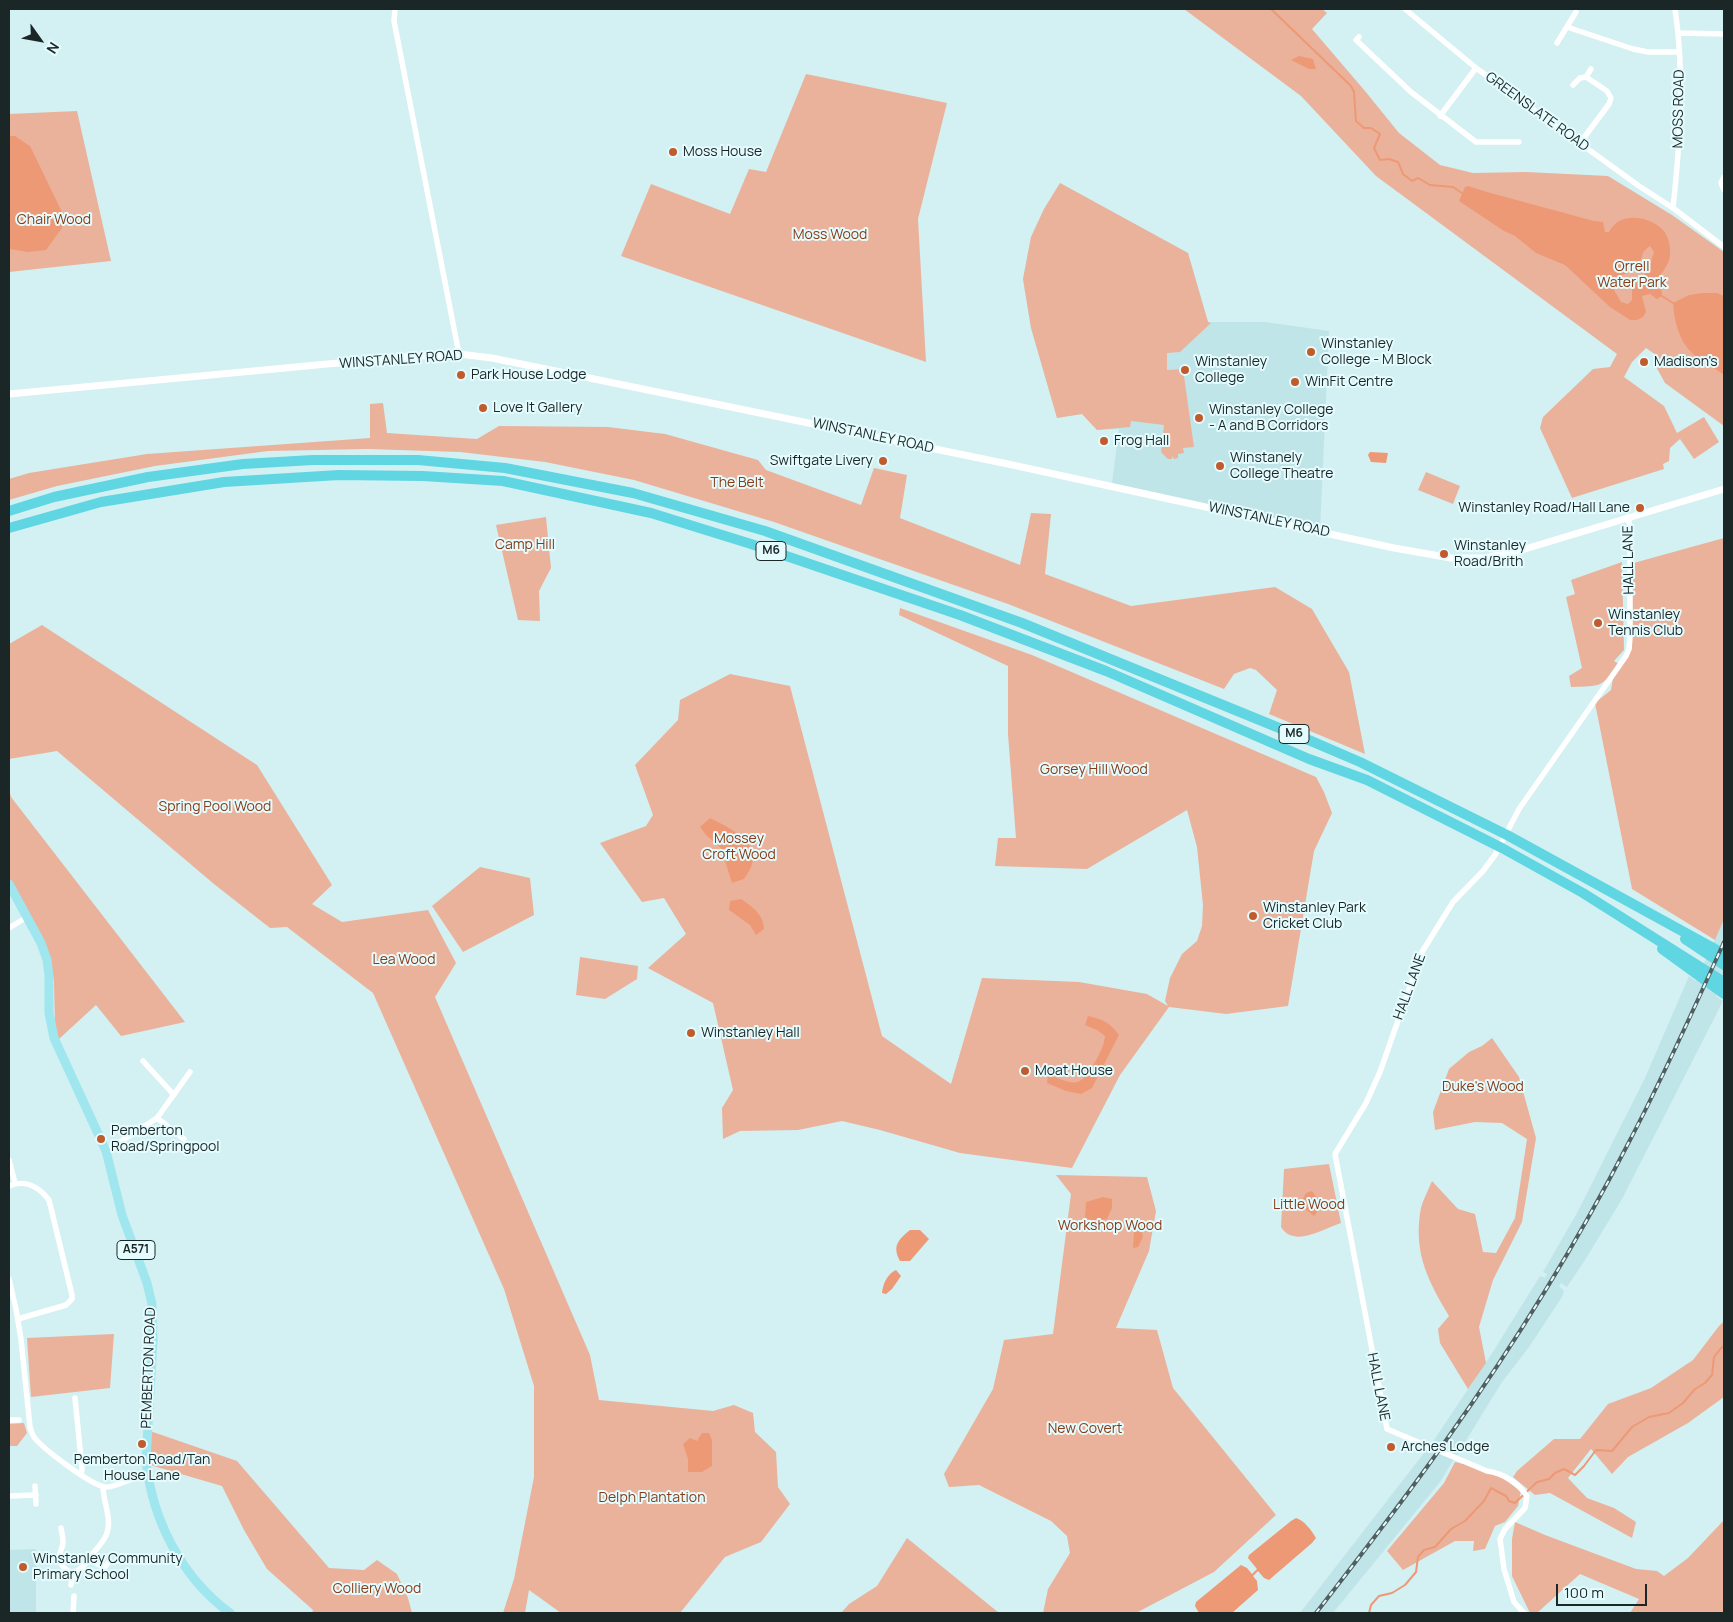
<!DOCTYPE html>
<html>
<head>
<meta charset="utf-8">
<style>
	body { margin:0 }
	#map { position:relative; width:1733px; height:1622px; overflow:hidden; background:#d3f0f3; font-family:Manrope,sans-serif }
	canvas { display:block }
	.frame { position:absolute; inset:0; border:10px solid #1b2627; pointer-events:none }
	.north { position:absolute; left:15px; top:15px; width:50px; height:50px; -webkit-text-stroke:4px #e5fcff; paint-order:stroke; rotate:122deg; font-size:14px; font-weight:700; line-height:20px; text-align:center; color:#1b2627 }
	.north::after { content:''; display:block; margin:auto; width:18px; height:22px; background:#1b2627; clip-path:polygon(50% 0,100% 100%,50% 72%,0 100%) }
	.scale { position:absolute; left:1556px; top:1584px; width:91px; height:22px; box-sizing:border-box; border:2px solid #1b2627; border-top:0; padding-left:6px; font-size:15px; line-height:18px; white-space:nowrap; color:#1b2627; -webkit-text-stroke:4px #e5fcff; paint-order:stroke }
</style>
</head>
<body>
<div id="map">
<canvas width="1733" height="1622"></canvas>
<div class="frame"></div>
<div class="north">N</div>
<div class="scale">100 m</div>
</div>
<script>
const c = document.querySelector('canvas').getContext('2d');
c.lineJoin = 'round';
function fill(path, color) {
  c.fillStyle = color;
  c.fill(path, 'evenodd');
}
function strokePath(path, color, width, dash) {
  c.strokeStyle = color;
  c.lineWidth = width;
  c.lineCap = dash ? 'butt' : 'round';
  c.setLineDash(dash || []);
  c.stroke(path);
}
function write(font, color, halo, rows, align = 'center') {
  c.font = font + ' Manrope,sans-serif';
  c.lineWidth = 4;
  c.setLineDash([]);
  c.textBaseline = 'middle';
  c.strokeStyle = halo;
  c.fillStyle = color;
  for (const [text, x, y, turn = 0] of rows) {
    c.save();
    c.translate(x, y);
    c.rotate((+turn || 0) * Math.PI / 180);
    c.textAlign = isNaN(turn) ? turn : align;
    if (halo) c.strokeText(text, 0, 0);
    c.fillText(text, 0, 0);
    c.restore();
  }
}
fill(new Path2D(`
	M1060,183L1188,253L1208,322H1265L1329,331L1320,530L1112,483L1119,429L1097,430L1082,414L1057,418L1031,328L1023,279L1031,237L1044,209Z
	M1724,919V979L1716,996L1723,1001L1622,1199L1585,1260L1567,1287L1561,1283L1559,1286L1564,1291L1562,1297L1529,1347L1502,1382L1457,1455L1449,1452L1447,1456L1454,1459L1440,1482L1333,1613H1300L1434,1440L1491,1355L1540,1276L1545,1278L1547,1274L1543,1272L1577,1213L1645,1078L1689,976L1696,981Z
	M36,1549V1613H9V1550Z`), '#bfe5e9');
fill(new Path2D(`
	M1184,9H1322L1327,13L1312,29L1365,91L1399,133L1440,165L1473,173L1526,172L1608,176L1672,215L1724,252V426L1665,383L1654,363L1656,355L1646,348L1632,362L1624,377L1664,406L1677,433L1704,417L1719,442L1694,459L1680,439L1670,448L1669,461L1663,464L1664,469L1572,498L1540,428L1543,417L1593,369L1610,367L1617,354L1376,176L1301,96Z
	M806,74L947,103L918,219L926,362L621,256L651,184L730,214L749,169L766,172Z
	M77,111L111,261L9,272V114Z
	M1060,183L1188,253L1208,322L1211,323L1180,352L1167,353V370L1183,369L1194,447L1183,448L1184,453L1178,454V458L1174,459L1172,456V459H1168L1161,452L1164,425L1131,421L1130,427L1097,430L1082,414L1057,418L1031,328L1023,279L1031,237L1044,209Z
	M383,403L387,433L477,439L499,426L608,427L665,434L758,460L766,470L861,505L874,468L907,475L900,518L1020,565L1031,513L1051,514L1045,574L1131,606L1275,587L1312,609L1349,672L1365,754L1269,714L1277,690L1256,670L1250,668L1234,674L1224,689L1008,604L774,522L634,480L545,462L460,452L368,449L268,451L155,466L57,486L9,500V479L29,473L147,454L370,438V404Z
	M1426,472L1460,486L1453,504L1418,490Z
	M546,517L551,568L539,591L540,621L518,620L496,525Z
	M1724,538V919L1715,940L1632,889L1595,703L1611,690L1613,678L1632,648L1630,564Z
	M1622,562L1624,650L1614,661L1619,664C1601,688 1601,686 1571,687L1569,676L1582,668L1566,597L1575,594L1571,580Z
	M900,608L1032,655L1316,777L1324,792L1332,813L1314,851L1288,1006L1226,1014L1169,1007L1120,1075L1072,1168L960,1153L880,1130L842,1121L798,1130L740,1131L723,1139L722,1108L733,1090L713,1003L648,968L686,934L664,898L642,902L600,843L646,826L653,815L635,765L678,720L680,700L730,674L790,686L882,1036L951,1084L982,978L1079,982L1147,994L1168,1006L1165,1001L1170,978L1182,954L1197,941L1202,926L1203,905L1197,847L1187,810L1087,869L995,866L998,838H1016L1008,734V666L899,615Z
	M42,625L257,765L332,885L312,904L342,922L428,910L456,963L435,997L590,1355L599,1400L713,1411L734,1405L753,1413L755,1432L776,1452L778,1487L790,1504L761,1542L725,1557L680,1613H561L529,1590L525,1613H503L514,1579L534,1477V1386L504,1289L373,993L287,927L270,928L214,884L57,751L9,759V644Z
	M9,790L11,797L185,1022L121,1036L96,1005L59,1039L55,1027L54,981L48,951L38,929L9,880Z
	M480,867L530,878L534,915L463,952L432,906Z
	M580,957L638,966L637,979L605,999L576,995Z
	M1492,1038L1519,1077L1536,1138L1522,1222L1493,1280L1479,1327L1486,1363L1468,1389L1440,1343L1438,1329L1449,1316C1429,1283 1414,1254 1420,1214C1421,1203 1428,1191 1432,1181L1458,1209L1475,1214L1483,1252L1496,1253L1515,1218L1527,1139L1502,1123L1475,1122L1435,1130L1433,1112L1449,1069L1469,1052L1482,1046Z
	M1329,1164L1341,1223C1323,1229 1294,1248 1281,1227L1284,1169Z
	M1056,1175L1147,1177L1156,1211L1149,1251L1116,1328L1157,1330L1173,1388L1276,1515L1214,1572L1136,1613H1043L1048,1589L1070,1553L1067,1536L1051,1521L979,1485L949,1487L944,1474L993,1389L1004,1340L1053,1334L1071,1194Z
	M1724,1321V1397L1688,1423L1628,1457L1612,1474L1591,1449L1568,1478L1587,1498L1614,1508L1636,1522L1632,1538L1550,1493L1535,1495L1513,1477L1517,1471L1554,1439H1580L1608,1404L1651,1388L1693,1360L1719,1326Z
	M114,1334L110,1388L31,1397L27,1338Z
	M24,1423L27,1433L17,1446H9V1424Z
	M150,1431L237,1461L329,1568L364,1570L377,1560L397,1574L408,1598L412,1613H312L313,1610L267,1569L244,1530L222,1486L150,1465Z
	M1455,1462L1472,1466L1501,1477L1521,1491L1518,1506L1505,1522L1495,1526L1485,1549L1473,1551L1474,1541H1455L1403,1570L1387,1551L1444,1483Z
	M1724,1520V1613H1630L1639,1599L1580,1574L1537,1613H1530L1512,1576V1539L1515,1522L1545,1535L1636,1569L1657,1571L1664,1576L1688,1558Z
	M907,1538L999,1613H841L849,1604L877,1586Z`), '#eab29b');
fill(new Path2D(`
	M1299,56L1313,59L1316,69H1309L1291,60Z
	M9,136H15L30,146L62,212V228L46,250L28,252L9,249Z
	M1468,186L1487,192L1594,221L1603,222L1605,232H1609C1619,212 1648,215 1663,230C1669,236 1672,252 1669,260C1667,267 1661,274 1657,280L1661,287L1662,296L1657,299L1650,294L1642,296L1646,312L1643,317L1637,320H1630L1610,307L1565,265L1536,253L1515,236L1504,231L1459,201L1465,187ZM1650,246L1654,252L1648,271L1632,287V300L1628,304L1621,302L1614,290V279C1622,275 1634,272 1639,263C1645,254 1639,254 1650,246Z
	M1703,293H1717L1724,296V375C1714,367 1701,362 1692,353C1679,341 1674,320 1673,303L1689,295Z
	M1370,452L1388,453L1386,463L1371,462L1368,455Z
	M710,818C727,827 759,840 752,864C751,869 747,874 744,879L732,883L721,848L706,835L700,827Z
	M741,899C752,906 764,915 764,929L756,935L750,925L729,910L730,901Z
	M1088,1016C1104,1020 1109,1022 1119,1035L1092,1088L1081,1094L1066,1091L1047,1083L1048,1074C1074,1085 1080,1089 1095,1062C1100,1053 1104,1046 1105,1036L1097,1030L1085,1025Z
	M1312,1191L1317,1198L1320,1208L1314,1216L1305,1209L1302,1201L1306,1193Z
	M1103,1197L1112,1199V1208L1107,1219L1095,1221L1085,1218L1086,1202Z
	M1133,1220L1139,1221L1143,1237L1138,1247L1133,1248L1134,1232Z
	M910,1230H920L929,1239L910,1261H900C892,1246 898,1240 910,1230Z
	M896,1270L901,1276L892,1289L886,1294L882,1293C883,1284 887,1274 896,1270Z
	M702,1433H709L712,1440V1466L702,1472H688V1459L683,1444L690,1438L697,1441Z
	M1296,1518C1304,1520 1312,1531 1316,1538L1312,1543L1269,1580L1264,1578L1258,1571L1253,1576L1257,1581L1258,1590L1232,1613H1199L1195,1606L1196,1602L1241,1565L1247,1568L1252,1574L1257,1569L1248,1558L1249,1555L1291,1521Z`), '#ee9976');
strokePath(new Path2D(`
	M1271,9L1351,86L1354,92L1356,121L1364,128H1371L1380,134L1374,148L1380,160L1389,159L1398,162L1403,174L1412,181L1418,178L1430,185L1453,187L1462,193
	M1662,296L1673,303
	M1369,1613L1371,1605L1379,1596L1392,1593L1405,1585L1416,1572L1418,1557L1424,1550L1435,1547L1451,1529L1465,1521L1484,1501L1491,1488L1506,1496L1509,1501L1515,1503L1537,1482L1549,1479L1555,1473L1564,1469L1575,1475L1584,1466L1596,1450L1612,1451L1632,1427L1649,1417L1669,1413L1683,1403L1695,1389L1705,1383L1712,1375L1714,1357L1722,1347H1724`), '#ee9976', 2);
strokePath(new Path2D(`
	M395,9L394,21L459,354
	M1405,9L1476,68L1639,186L1673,208L1724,247
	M1567,27L1633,49L1648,52H1679
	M1679,33L1724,34
	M1359,37L1356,40L1411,92L1476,142H1519
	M1557,43L1576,12
	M1586,77L1591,69
	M1573,85L1580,78L1586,77L1607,91L1611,98L1609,104L1580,143
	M1440,116L1476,68
	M1724,177L1721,183L1724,190
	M1673,208C1680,143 1685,74 1675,9
	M9,928L27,917
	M143,1061L174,1095
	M157,1118L184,1139
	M106,1151L157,1118L190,1072
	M9,1160L15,1183
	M9,1186C25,1179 39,1187 49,1200L72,1295V1299L66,1305L18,1319
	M9,1279L16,1309L21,1339L30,1427C31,1431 32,1434 34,1437C42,1448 94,1488 107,1487C115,1487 138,1476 148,1473
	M75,1398L82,1469L81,1475
	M9,1420H19
	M35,1486L36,1504
	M9,1496L36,1495
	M61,1528C62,1533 63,1538 63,1543C62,1550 57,1556 60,1562C73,1584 86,1564 94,1552C99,1546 105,1540 107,1533C112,1519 103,1501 103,1487
	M90,1559L104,1568
	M100,1574L108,1563
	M71,1585L73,1572
	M73,1613L74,1596
	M1524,1613L1514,1602L1504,1569L1500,1539L1505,1529L1525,1508L1527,1496C1518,1483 1503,1473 1487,1471L1387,1429L1335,1154L1366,1103L1380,1072L1422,952L1453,902L1483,871L1495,855L1519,809L1626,656L1629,649L1630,637V527L1628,517`), '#fff', 5.5);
strokePath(new Path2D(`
	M9,394L402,357L459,354L492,358L1008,464L1394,548L1451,558H1485L1525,549L1724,489`), '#fff', 7);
strokePath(new Path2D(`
	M9,884L41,943L47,960L49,976V1013L54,1038L106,1151L122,1215L147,1283L152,1304L153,1340L146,1460C152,1520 182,1578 230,1613`), '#a0e6ee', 9);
strokePath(new Path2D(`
	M9,511L54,497L148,477L243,464L313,460H418L505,468L633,493L765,531L1022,623L1311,741L1360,762L1507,835L1724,954
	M9,528L101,502L224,482L339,475L423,476L503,481L651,513L751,544L960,615L1106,671L1309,759L1367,780L1502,848L1583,893L1724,982
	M1685,939L1724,965
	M1662,949L1724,994`), '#60d6e2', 10);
const rail = new Path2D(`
	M1316,1613C1360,1556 1405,1499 1447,1439C1514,1345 1576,1245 1629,1142C1663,1077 1694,1009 1724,942`);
strokePath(rail, '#506062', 4);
strokePath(rail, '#e5fcff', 2, [5.5]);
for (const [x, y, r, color] of [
	[673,152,5,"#c15b2c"],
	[1311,352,5,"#c15b2c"],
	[1644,362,5,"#c15b2c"],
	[1185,370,5,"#c15b2c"],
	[461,375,5,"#c15b2c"],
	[1295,382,5,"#c15b2c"],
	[483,408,5,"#c15b2c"],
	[1199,418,5,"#c15b2c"],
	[1104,441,5,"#c15b2c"],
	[883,461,5,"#c15b2c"],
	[1220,466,5,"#c15b2c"],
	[1640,508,5,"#c15b2c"],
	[1444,554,5,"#c15b2c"],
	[1598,623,5,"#c15b2c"],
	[1253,916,5,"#c15b2c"],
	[691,1033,5,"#c15b2c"],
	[1025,1071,5,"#c15b2c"],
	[101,1139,5,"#c15b2c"],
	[142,1444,5,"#c15b2c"],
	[1391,1447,5,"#c15b2c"],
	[23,1567,5,"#c15b2c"]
]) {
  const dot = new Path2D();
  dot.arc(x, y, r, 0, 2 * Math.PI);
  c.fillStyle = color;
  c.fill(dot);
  strokePath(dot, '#e5fcff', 2);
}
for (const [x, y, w] of [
	[771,551,30],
	[1294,734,30],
	[136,1250,38]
]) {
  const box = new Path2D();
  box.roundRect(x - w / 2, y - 9.5, w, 19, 4);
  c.fillStyle = '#e5fcff';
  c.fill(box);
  strokePath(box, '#1b2627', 1);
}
write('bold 12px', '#1b2627', null, [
	["M6",771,551],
	["M6",1294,734],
	["A571",136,1250]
]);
write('14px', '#1b2627', '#e5fcff', [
	["MOSS ROAD",1679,109,-89],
	["GREENSLATE ROAD",1537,112,36],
	["WINSTANLEY ROAD",401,360,-4],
	["WINSTANLEY ROAD",873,436,12],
	["WINSTANLEY ROAD",1269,520,12],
	["HALL LANE",1629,560,-91],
	["HALL LANE",1410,987,-70],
	["PEMBERTON ROAD",149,1368,-88],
	["HALL LANE",1378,1387,79]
]);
write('14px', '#1b2627', '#e5fcff', [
	["Moss House",683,152],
	["Winstanley",1321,344],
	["College - M Block",1321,360],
	["Winstanley",1195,362],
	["College",1195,378],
	["Madison's",1654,362],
	["Park House Lodge",471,375],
	["WinFit Centre",1305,382],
	["Love It Gallery",493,408],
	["Winstanley College",1209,410],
	["- A and B Corridors",1209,426],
	["Frog Hall",1114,441],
	["Winstanely",1230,458],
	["College Theatre",1230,474],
	["Swiftgate Livery",873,461,"right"],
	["Winstanley Road/Hall Lane",1630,508,"right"],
	["Winstanley",1454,546],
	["Road/Brith",1454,562],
	["Winstanley",1608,615],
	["Tennis Club",1608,631],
	["Winstanley Park",1263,908],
	["Cricket Club",1263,924],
	["Winstanley Hall",701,1033],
	["Moat House",1035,1071],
	["Pemberton",111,1131],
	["Road/Springpool",111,1147],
	["Arches Lodge",1401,1447],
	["Pemberton Road/Tan",142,1460,"center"],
	["House Lane",142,1476,"center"],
	["Winstanley Community",33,1559],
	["Primary School",33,1575]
], 'left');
write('14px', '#883b17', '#e5fcff', [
	["Chair Wood",54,220],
	["Moss Wood",830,235],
	["Orrell",1632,267],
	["Water Park",1632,283],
	["The Belt",737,483],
	["Camp Hill",525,545],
	["Gorsey Hill Wood",1094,770],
	["Spring Pool Wood",215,807],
	["Mossey",739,839],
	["Croft Wood",739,855],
	["Lea Wood",404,960],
	["Duke's Wood",1483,1087],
	["Little Wood",1309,1205],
	["Workshop Wood",1110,1226],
	["New Covert",1085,1429],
	["Delph Plantation",652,1498],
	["Colliery Wood",377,1589]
]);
</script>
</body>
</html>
